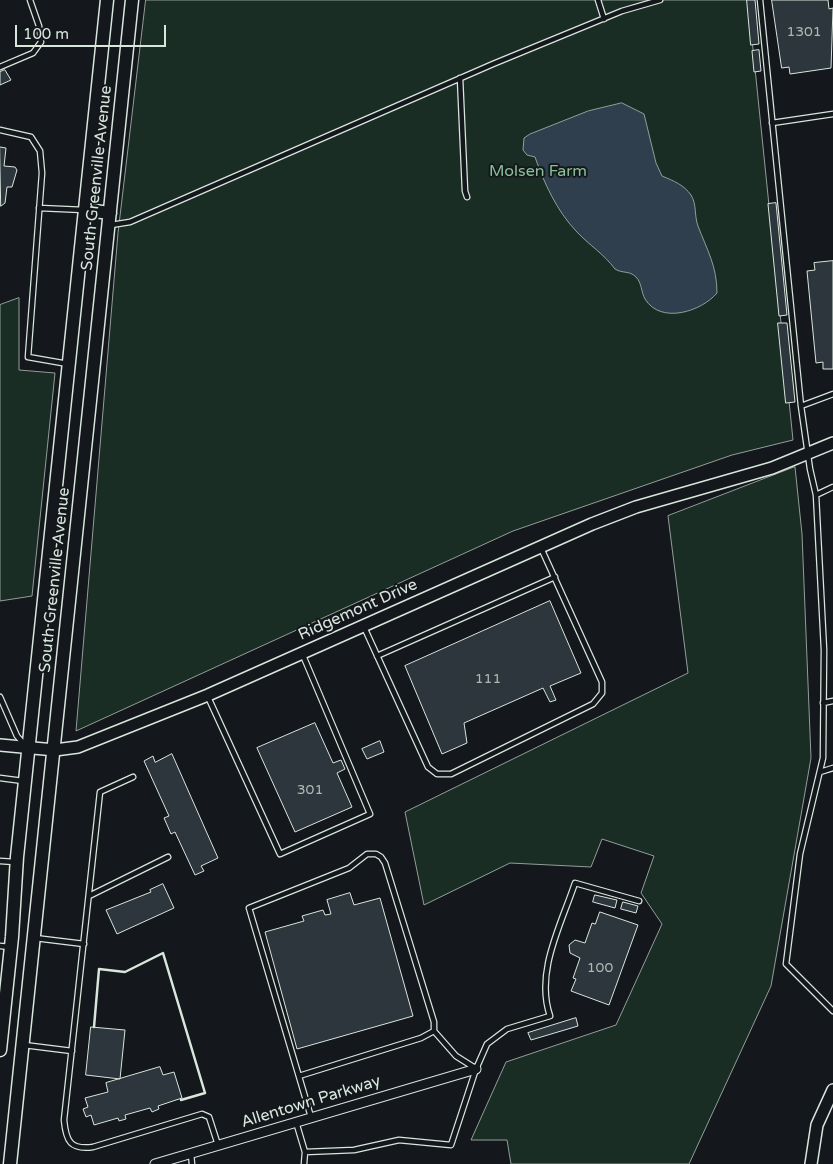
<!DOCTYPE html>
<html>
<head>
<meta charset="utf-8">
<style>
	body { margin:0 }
	#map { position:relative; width:833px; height:1164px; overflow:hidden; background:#14181c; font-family:"Varela Round",sans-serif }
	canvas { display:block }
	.scale { position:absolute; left:15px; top:25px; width:151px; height:22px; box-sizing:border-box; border:2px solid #d8e6dc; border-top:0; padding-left:6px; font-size:15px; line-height:18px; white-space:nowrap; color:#d8e6dc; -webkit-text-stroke:4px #14181c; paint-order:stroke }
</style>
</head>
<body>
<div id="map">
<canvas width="833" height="1164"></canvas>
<div class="scale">100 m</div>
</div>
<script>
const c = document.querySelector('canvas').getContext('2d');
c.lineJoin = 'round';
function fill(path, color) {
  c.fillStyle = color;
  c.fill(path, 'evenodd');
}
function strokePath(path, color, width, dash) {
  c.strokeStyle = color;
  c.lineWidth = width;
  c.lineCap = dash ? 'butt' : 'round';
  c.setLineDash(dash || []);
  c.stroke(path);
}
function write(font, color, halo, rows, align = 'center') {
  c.font = font + ' "Varela Round",sans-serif';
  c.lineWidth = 4;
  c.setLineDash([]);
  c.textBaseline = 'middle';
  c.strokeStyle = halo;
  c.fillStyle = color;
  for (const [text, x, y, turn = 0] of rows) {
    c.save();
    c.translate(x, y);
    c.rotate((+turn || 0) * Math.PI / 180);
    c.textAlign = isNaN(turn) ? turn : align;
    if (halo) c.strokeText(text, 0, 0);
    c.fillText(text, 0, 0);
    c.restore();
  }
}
const green = new Path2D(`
	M146,0H748L793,440L732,455L513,531L76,731L118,233Z
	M19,298V370L55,373L32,596L0,601V305Z
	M795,467L802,534L811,758L771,986L689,1164H511L507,1140H471L506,1062L616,1025L662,924L641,893L654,856L602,839L591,867L510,863L424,905L405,812L688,673L668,516Z`);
fill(green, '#1a2d24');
strokePath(green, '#939e99', 1);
const water = new Path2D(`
	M622,103L644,114L656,163L662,176C674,181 684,185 691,195C697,205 694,215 698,226C707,250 717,266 717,293C702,311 661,325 645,299C641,292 642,283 636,277C629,270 623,274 615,269C604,254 589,245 576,231C557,211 544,183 535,157L527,155L523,150L524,138L530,134L588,111Z`);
fill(water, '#2f3f4d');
strokePath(water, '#939e99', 1);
const building = new Path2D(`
	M747,0H755L759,44L751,45Z
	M772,0H828L829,9L833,8L831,68L790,74L789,67L782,68Z
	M759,50L761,71L754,72L752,51Z
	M5,70L11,80L0,85V72Z
	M0,147L6,148L4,166L15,167L17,170L12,187H7L5,203L1,206Z
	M776,203L787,315L779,316L768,204Z
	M833,261V369H823V362L816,363L807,271L815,270L814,263Z
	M778,323H787L795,402L786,403Z
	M550,601L581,673L550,686L556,700L550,702L543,688L464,723L467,743L442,754L405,666Z
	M315,723L333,763L341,760L345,769L337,773L352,807L295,832L257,748Z
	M380,741L384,752L367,759L362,749Z
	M172,754L218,858L201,866L204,871L195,875L175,832L171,834L164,818L169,816L144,761L153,756L155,762Z
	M163,884L174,908L117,934L106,910L151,892L150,890Z
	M350,893L354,905L380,898L413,1016L297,1049L265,932L304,921L302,916L323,910L325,915L331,914L327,900Z
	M595,895L617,900L615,908L593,902Z
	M623,902L638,906L636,913L621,909Z
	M600,912L638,925L609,1005L571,991L576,979L573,978L580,958L570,953L569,945L575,940L585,943L592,923L595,924Z
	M576,1018L578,1026L531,1040L528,1033Z
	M91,1027L125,1030L120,1079L86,1075Z
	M160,1067L163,1075L174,1072L182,1098L158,1106L159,1109L152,1112L150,1108L125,1115L126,1119L119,1121L118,1118L94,1125L91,1115L86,1117L83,1109L88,1107L85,1098L108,1092L106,1083Z`);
fill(building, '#2c363c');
strokePath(building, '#d8e6dc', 1);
const service = new Path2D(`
	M598,0L604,19
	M760,0L801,406L810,469L816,495L824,650L823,758L800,854L786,964L833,1011
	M0,67L33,53L41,42L39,26L30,0
	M460,78L465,191L467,197
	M772,123L833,114
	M0,130L31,137L40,151L42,173L28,357L68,364
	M39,208L84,210
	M111,225L130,222L493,64L622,11L660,0
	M801,406L833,394
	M816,495L833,487
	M364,627L428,767L437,774H451L593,704L602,693V682L541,548
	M377,656L555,577
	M0,697L17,736L24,744
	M208,697L280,854L370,814L302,653
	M823,703L833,701
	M820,772L833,768
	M133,777L100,792L64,1120C66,1141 70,1150 93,1147L202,1114L209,1117L218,1145
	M0,778L23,781
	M0,861L15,862
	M89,896L168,857
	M35,938L84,944
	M0,946L10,947
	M434,1031L456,1056L475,1068
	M24,1045L72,1051
	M299,1076L421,1038L434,1031V1022L385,863L381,857L376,854H367L349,868L249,908L311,1117
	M296,1122L305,1152L304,1164
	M305,1152L354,1150L399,1140L451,1145L476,1069L487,1044L507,1029L550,1016C535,972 561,925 575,883L639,901
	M191,1154L192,1164`);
const minor = new Path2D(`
	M155,1164L476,1069`);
const tertiary = new Path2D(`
	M0,745L55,750L78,747L208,695L592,524L636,507L772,468L833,443
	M811,1164L817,1125L833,1090`);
const secondary = new Path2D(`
	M86,210L110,213
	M0,1050L12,937L17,857L107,0
	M10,1164L132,0`);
strokePath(service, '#d8e6dc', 7);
strokePath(minor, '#d8e6dc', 11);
strokePath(tertiary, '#d8e6dc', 14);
strokePath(secondary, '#d8e6dc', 15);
strokePath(service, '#14181c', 4.5);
strokePath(minor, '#14181c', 9);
strokePath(tertiary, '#14181c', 11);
strokePath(secondary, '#14181c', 12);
strokePath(new Path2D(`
	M94,1027L99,969L125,972L163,953L205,1093L181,1100`), '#d8e6dc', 2.5);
write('14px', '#adbab4', null, [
	["1301",804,32],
	["111",488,679],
	["301",310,790],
	["100",600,968]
]);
write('16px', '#8ac095', '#14181c', [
	["Molsen Farm",538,172]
]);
write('16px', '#d8e6dc', '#14181c', [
	["South Greenville Avenue",97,178,-84],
	["South Greenville Avenue",55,580,-84],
	["Ridgemont Drive",358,610,-24],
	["Allentown Parkway",311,1102,-17]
]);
</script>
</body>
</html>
